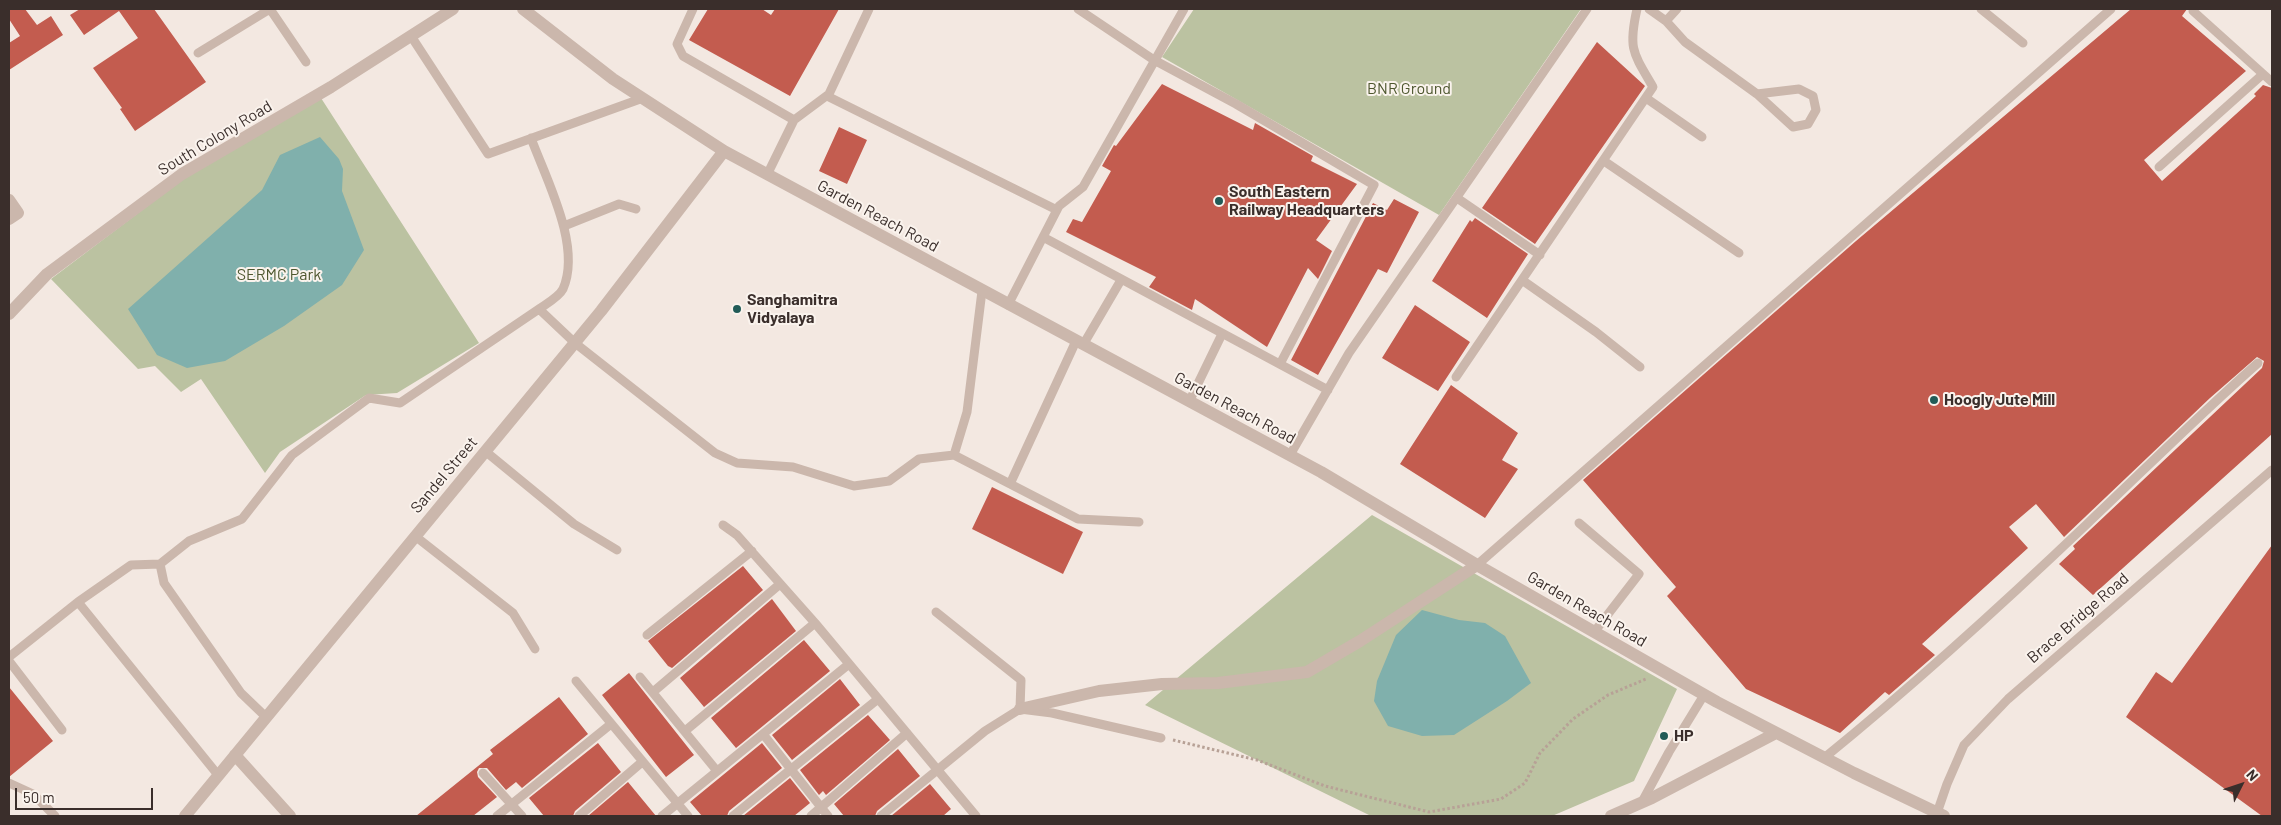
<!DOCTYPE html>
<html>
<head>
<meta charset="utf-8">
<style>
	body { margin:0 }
	#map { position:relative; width:2281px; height:825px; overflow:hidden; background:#f3e8e1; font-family:Barlow,sans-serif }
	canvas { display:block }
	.frame { position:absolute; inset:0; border:10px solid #3a2e2b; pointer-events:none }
	.north { position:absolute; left:2216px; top:760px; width:50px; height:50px; -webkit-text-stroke:4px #faf3ed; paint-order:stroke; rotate:49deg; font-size:14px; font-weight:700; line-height:20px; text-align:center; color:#3a2e2b }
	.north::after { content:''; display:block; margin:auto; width:18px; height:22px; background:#3a2e2b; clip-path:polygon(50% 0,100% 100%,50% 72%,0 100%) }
	.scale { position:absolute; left:15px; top:788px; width:138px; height:22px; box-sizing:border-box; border:2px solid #3a2e2b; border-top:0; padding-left:6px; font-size:15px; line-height:18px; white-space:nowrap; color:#3a2e2b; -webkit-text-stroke:4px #faf3ed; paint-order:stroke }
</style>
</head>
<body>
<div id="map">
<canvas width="2281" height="825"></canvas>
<div class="frame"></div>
<div class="north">N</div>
<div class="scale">50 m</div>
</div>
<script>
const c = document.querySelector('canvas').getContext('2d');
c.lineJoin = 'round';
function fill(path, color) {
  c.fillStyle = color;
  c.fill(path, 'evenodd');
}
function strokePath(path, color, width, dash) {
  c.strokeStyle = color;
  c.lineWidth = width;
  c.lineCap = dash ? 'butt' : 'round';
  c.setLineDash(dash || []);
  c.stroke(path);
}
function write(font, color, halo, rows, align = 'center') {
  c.font = font + ' Barlow,sans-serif';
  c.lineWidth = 4;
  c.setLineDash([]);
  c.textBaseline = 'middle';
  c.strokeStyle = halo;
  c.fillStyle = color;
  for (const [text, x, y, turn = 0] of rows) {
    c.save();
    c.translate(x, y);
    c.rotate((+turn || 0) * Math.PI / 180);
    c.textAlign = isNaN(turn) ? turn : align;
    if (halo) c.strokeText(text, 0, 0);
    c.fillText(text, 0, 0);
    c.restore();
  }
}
fill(new Path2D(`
	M1194,9H1581L1439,215L1162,57Z
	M321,98L479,343L397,393L366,395L280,452L265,473L201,379L181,392L155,366L138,369L51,279L183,179Z
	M1372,515L1677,689L1634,781L1552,816H1371L1145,705Z`), '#bbc2a1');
fill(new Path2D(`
	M320,137L339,159L343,169L342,191L364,250L342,285L284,326L225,361L187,368L157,355L128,309L262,190L280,155Z
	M1422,610L1459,620L1485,623L1505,636L1531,683L1507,701L1454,735L1422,736L1388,726L1374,701L1377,681L1396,635Z`), '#80b0ac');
fill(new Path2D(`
	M9,9H25L37,25L51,16L63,35L9,70V43L20,36L9,19Z
	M80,9H154L206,82L135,131L120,109L122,108L93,68L138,38L119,11L84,35L70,15Z
	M708,9H762L771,15L775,9H839L790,96L689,40Z
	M2131,9H2187L2182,16L2246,71L2144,160L2162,181L2256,96L2254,94L2263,85L2272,88V434L2093,595L2059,564L2075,549L2073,546L2262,368L2264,361L2257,357L2210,398L2064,537L2036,504L2009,527L2028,548L1922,644L1935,655L1889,695L1885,692L1840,733L1746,689L1667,596L1676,587L1583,480L1856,241Z
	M1597,42L1645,86L1535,244L1482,208Z
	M1162,84L1253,130L1255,123L1313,156L1311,161L1357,184L1316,240L1332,251L1318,279L1308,268L1267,347L1195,299L1192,310L1149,287L1156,277L1066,232L1073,219L1082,222L1111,171L1102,166L1114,145L1116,146Z
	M839,127L867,140L847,184L819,171Z
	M1394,199L1419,212L1387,273L1378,269L1318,375L1291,360L1373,203L1387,210Z
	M1475,218L1528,254L1487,318L1432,281L1470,220L1472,222Z
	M1415,305L1470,342L1438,391L1382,358Z
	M1451,385L1518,433L1502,460L1518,469L1485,518L1400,464Z
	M992,487L1083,532L1063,574L972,529Z
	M2272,545V816H2262L2126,717L2156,672L2172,683Z
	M743,566L763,590L672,668L668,666L648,641Z
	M772,599L796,631L704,707L680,678Z
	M804,640L830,671L736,748L711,718Z
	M629,673L694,755L666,777L602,695Z
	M840,679L860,705L792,760L772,735Z
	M9,687L53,741L9,777Z
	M559,697L588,734L522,788L516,782L506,790L487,768H479L477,772L478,777L497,797L473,816H416L493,754L490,750Z
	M868,715L890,740L826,795L823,791L819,795L800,770Z
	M598,743L621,772L575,811L573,816H544L529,798Z
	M762,743L782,768L729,811L727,816H702L690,802Z
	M898,749L920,776L877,811L875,816H844L834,804Z
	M790,778L810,803L794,816H743Z
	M628,782L656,816H588Z
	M930,784L951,809L943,816H891Z`), '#c35c4f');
strokePath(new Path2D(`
	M1173,740L1257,760L1325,786L1429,812L1501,799L1525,783L1540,753L1573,719L1608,695L1646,679`), '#b7a196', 3, [2.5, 2.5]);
strokePath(new Path2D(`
	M270,9L306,62
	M693,9L677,44L683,56L794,120
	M1078,9L1154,60L1236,104L1374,185L1280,364
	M1649,9L1666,21L1685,42L1757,94L1793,127L1808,124L1816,110L1813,96L1799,89L1757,94
	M1981,9L2023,43
	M2193,11L2272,82
	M1666,21L1677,9
	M411,36L488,154L643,98
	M198,53L270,9
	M827,96L1057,210
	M1646,98L1702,137
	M531,138C546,179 582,246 563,289C559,297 546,304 539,309
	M1604,161L1739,253
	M2159,167L2263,74
	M767,175L794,120L829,94L869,9
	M1457,198L1540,255
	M564,226L619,204L636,209
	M1043,237L1328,390
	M1522,280L1596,332L1640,367
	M1008,305L1059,206L1083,187L1184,9
	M1083,345L1121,280
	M1456,377L1653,87C1633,53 1628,49 1637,9
	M1189,402L1222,334
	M485,451L574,524L617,550
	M954,455L967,412L982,291
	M1290,455L1349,353L1587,9
	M1010,484L1076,341
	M1579,523L1639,574L1595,631
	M723,525L737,535L815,623L976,816
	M415,536L513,613L535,649
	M160,564L164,583L241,693L266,717
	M1477,565L2111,9
	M78,602L218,775
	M936,612L1021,680L1020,709
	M647,635L752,551
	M9,657L78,602L131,565L160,564L189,541L242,519L292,455L369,398L400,403L539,309L575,343L715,453L737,463L793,467L854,486L889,481L919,459L954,455L1078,519L1139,522
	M9,661L62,730
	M640,677L717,771
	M576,681L688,816
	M653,692L780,584
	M685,731L815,623
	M763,734L828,816
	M1824,758C1915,684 2002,605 2087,524C2144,470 2199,415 2258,363
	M483,773L522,816
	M9,783L33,794L55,816
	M1642,802L1669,752L1704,695
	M1937,813L1947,784L1964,745L2008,699L2272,470
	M497,816L611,724
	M579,816L642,762
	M662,816L849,664
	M733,816L878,699
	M811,816L907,733
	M881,816L985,731L1020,709L1052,713L1161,738`), '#cbb7ac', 9);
strokePath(new Path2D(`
	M523,9L613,79L724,151L1321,472L1477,565L1717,702L1854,773L1944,816
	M9,200L18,213L9,219
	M9,314L47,274L182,174L331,87L453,9
	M1020,709L1099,691L1162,684L1218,683L1307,672L1360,641L1477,565
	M235,755L290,816
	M185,816L601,311L724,151
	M1611,816L1652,798L1776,733`), '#cbb7ac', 12);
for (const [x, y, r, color] of [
	[1219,201,5,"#215b57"],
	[737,309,5,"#215b57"],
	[1934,400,5,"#215b57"],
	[1664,736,5,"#215b57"]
]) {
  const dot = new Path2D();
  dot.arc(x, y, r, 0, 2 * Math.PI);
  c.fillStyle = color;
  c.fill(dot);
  strokePath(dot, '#faf3ed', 2);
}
write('16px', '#4e572f', '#faf3ed', [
	["BNR Ground",1409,89],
	["SERMC Park",279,275]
]);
write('16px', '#3a2e2b', '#faf3ed', [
	["South Colony Road",215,138,-31],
	["Garden Reach Road",878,216,28],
	["Garden Reach Road",1235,408,28],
	["Sandel Street",444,475,-50],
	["Garden Reach Road",1587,609,30],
	["Brace Bridge Road",2078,618,-41]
]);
write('bold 16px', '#3a2e2b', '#faf3ed', [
	["South Eastern",1229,192],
	["Railway Headquarters",1229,210],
	["Sanghamitra",747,300],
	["Vidyalaya",747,318],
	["Hoogly Jute Mill",1944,400],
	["HP",1674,736]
], 'left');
</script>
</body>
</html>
